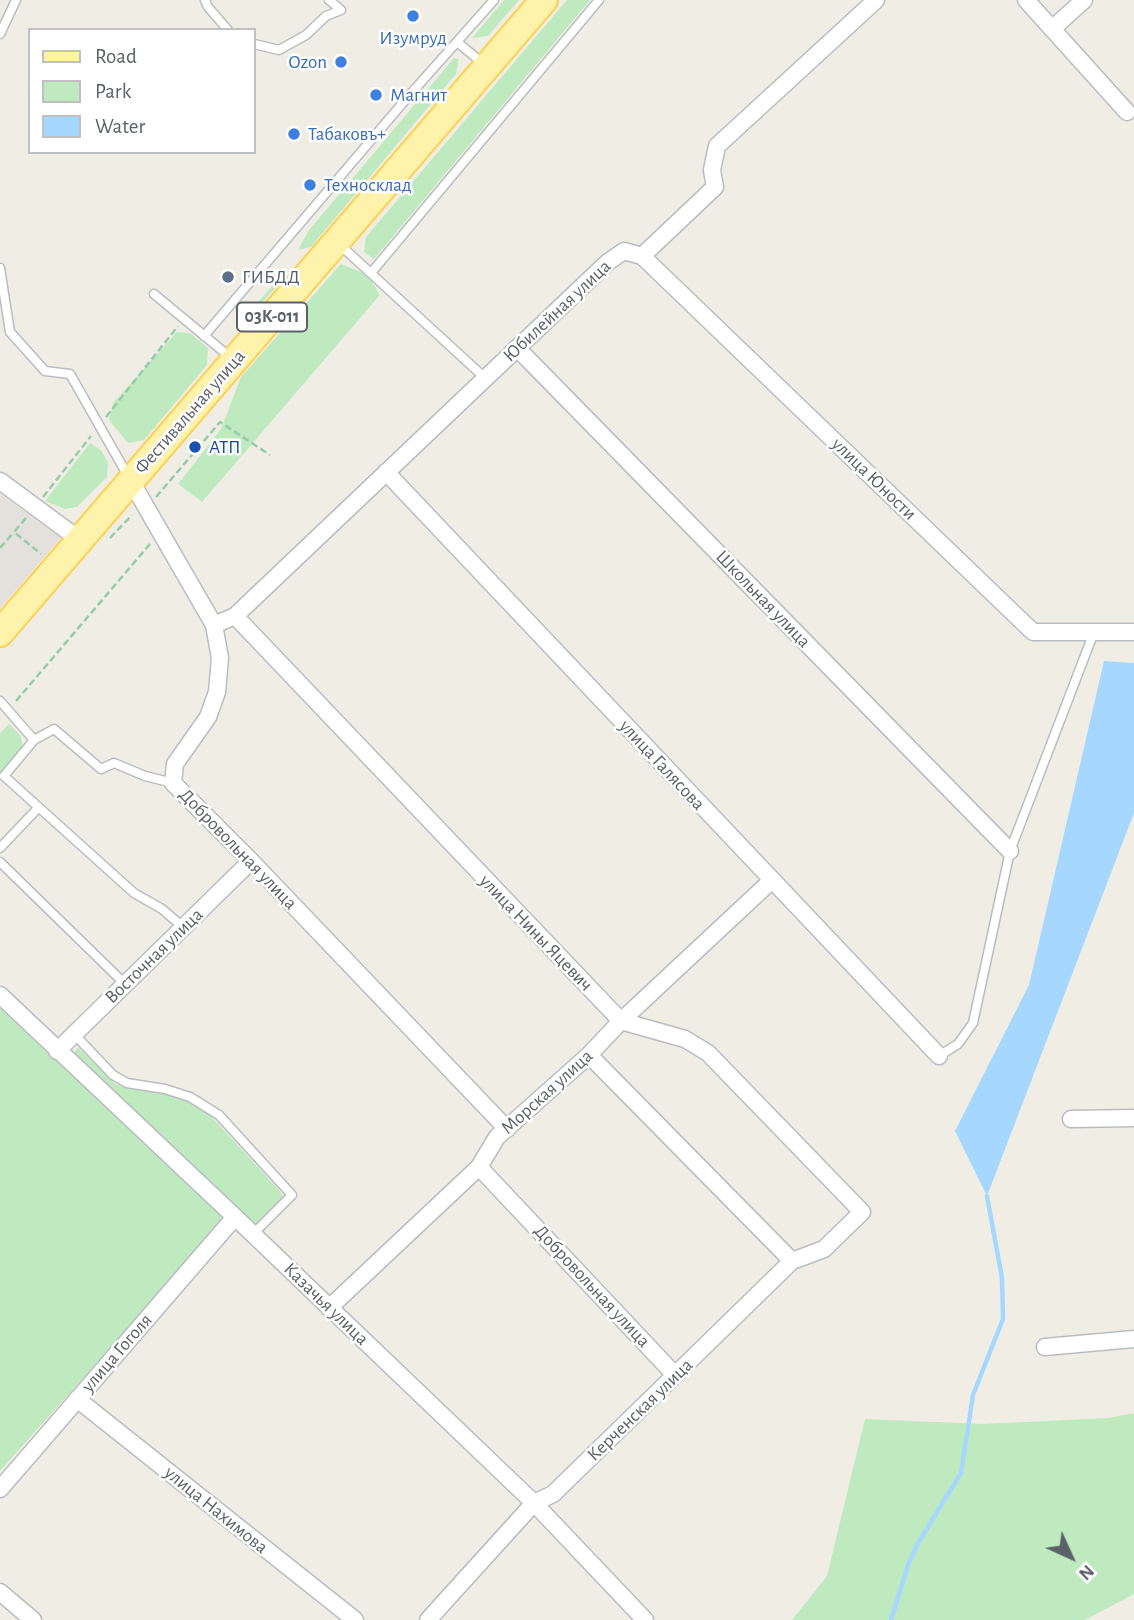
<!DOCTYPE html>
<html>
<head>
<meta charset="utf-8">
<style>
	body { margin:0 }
	#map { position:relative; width:1134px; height:1620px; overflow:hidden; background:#f0eee4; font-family:"Alegreya Sans",sans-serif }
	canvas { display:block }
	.legend { position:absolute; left:28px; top:28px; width:228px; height:126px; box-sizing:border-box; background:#fff; border:2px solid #bec0c2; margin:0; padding:9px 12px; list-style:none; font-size:21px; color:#5c6167 }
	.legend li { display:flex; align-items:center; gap:14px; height:35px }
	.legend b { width:35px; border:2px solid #bec0c2 }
	.north { position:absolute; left:1036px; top:1522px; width:70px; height:70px; -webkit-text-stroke:5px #fff; paint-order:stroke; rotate:135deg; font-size:19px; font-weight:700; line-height:28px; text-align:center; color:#5c6167 }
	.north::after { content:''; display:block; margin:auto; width:24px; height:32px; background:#5c6167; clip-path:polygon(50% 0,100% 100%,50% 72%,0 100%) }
</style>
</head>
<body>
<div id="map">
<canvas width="1134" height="1620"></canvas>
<ul class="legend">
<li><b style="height:9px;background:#fff2ab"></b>Road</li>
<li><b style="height:19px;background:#bfeabf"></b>Park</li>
<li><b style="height:19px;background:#a6d7ff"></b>Water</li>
</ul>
<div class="north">N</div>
</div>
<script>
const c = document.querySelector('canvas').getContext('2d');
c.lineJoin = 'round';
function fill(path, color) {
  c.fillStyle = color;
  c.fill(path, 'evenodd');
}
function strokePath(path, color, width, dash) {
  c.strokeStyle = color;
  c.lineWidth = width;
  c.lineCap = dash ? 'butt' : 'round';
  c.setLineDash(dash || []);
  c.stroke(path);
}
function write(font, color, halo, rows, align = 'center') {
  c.font = font + ' "Alegreya Sans",sans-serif';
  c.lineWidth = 5;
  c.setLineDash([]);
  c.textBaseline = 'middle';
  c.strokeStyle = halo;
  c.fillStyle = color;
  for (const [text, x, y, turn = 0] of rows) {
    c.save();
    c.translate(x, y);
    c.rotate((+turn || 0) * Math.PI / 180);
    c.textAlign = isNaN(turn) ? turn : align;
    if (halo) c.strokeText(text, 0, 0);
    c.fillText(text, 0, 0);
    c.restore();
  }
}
fill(new Path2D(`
	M0,494L61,538L0,609Z`), '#e4e1dc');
fill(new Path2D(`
	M504,0H519L488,36L472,38Z
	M567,0H590L374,259L364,252L366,237Z
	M454,58L459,59L456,74L311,247L298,250L309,230Z
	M341,264L368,275L380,295L202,502L178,484L221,429L241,377Z
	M284,273L283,279L246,321L236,326Z
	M177,332L190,333L208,348L207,365L144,440L128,443L109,420L113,403Z
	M90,443L101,450L108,463L107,477L77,507L65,509L45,501Z
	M9,724L21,736L23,750L0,774V733Z
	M0,1005L221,1214L220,1225L0,1471Z
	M78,1047L115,1084L130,1089L162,1091L187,1100L209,1114L279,1190L283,1197L255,1224L247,1222L83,1068L74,1053Z
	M1134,1413V1594L1085,1620H792L827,1576L865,1419L983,1424L1108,1418Z`), '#bfeabf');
fill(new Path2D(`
	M1104,661L1134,663V813L987,1196L955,1131L1029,985Z`), '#a6d7ff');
strokePath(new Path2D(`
	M891,1620L908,1565L918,1543L961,1473L973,1395L1003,1319L1002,1278L987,1196`), '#a6d7ff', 4.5);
const service = new Path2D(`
	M205,0L208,7L228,30
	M0,34L16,0
	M457,42L485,65
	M254,44L279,50L306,35L326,16L341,10L329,0
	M339,244L485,378
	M0,268L10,332L45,371L70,374L128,476
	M371,273L599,0
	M154,294L230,357
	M204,336L407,98L494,0
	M0,701L34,740L54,729L101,769L114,763L145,776L173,783
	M34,740L4,776L134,893L162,909L183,927
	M0,848L38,808
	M0,862L125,984
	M74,1034L113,1075L127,1083L165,1089L190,1097L219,1115L292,1195L253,1234
	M939,1056L958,1044L973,1023L1010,851L1094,632`);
const minor = new Path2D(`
	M1026,0L1127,112
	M1052,29L1084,0
	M642,256L715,187L712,170L717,146L876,0
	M517,348L1010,851
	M386,472L939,1056
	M0,481L80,540
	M131,481L214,625L220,658L217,692L208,717L175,764L173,783L251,861L507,1129
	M235,616L621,1021L685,1039L708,1053L862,1212L824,1249L792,1261L553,1494L534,1503L428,1620
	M214,625L235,616L608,262L624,251L642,256L1033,632H1134
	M0,995L235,1217L534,1503L645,1620
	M57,1051L251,861
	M589,1055L792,1261
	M1071,1119L1134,1118
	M479,1167L675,1375
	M329,1308L479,1167L497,1137L589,1055L621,1021L771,881
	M1045,1347L1134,1339
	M77,1399L355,1620
	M0,1489L235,1217
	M0,1592L33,1620`);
const primary = new Path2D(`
	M0,633L544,0`);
strokePath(service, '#b9bdc2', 11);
strokePath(minor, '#b9bdc2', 19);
strokePath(primary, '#ffd04f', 30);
strokePath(new Path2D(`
	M106,417L178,326
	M43,497L91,436
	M156,497L220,422L270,455
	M26,518L14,532L41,554
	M110,538L132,515
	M0,548L14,532
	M16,701L150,544`), '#96cca7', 2.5, [7, 3.5]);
strokePath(service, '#fff', 8);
strokePath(minor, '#fff', 16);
strokePath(primary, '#fff2ab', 26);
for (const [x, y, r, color] of [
	[413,16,7,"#3f7fe0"],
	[341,62,7,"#3f7fe0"],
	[376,95,7,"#3f7fe0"],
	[294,134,7,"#3f7fe0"],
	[310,185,7,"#3f7fe0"],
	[228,277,7,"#5c6f8a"],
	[195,447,7,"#1a4fb4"]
]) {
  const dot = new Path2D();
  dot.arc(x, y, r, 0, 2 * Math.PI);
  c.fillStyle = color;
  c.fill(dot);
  strokePath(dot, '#fff', 2.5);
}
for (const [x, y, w] of [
	[272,317,70]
]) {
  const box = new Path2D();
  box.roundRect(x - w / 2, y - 14.5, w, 29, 5);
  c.fillStyle = '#fff';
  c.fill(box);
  strokePath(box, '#5c6167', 2);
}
write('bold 18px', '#5c6167', null, [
	["03К-011",272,317]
]);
write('19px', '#366cbe', '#fff', [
	["Изумруд",413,38,"center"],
	["Ozon",327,62,"right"],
	["Магнит",390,95],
	["Табаковъ+",308,134],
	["Техносклад",324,185]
], 'left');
write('19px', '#4e5e75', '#fff', [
	["ГИБДД",242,277]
], 'left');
write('19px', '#5c6167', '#fff', [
	["Юбилейная улица",557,311,-43],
	["Фестивальная улица",190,412,-49],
	["улица Юности",874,479,44],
	["Школьная улица",763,599,46],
	["улица Галясова",662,765,47],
	["Добровольная улица",238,849,46],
	["улица Нины Яцевич",536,933,46],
	["Восточная улица",154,956,-44],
	["Морская улица",547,1092,-42],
	["Добровольная улица",592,1286,47],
	["Казачья улица",326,1304,44],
	["улица Гоголя",117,1353,-49],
	["Керченская улица",640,1410,-44],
	["улица Нахимова",216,1510,39]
]);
write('19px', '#164399', '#fff', [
	["АТП",209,447]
], 'left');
</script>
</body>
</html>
